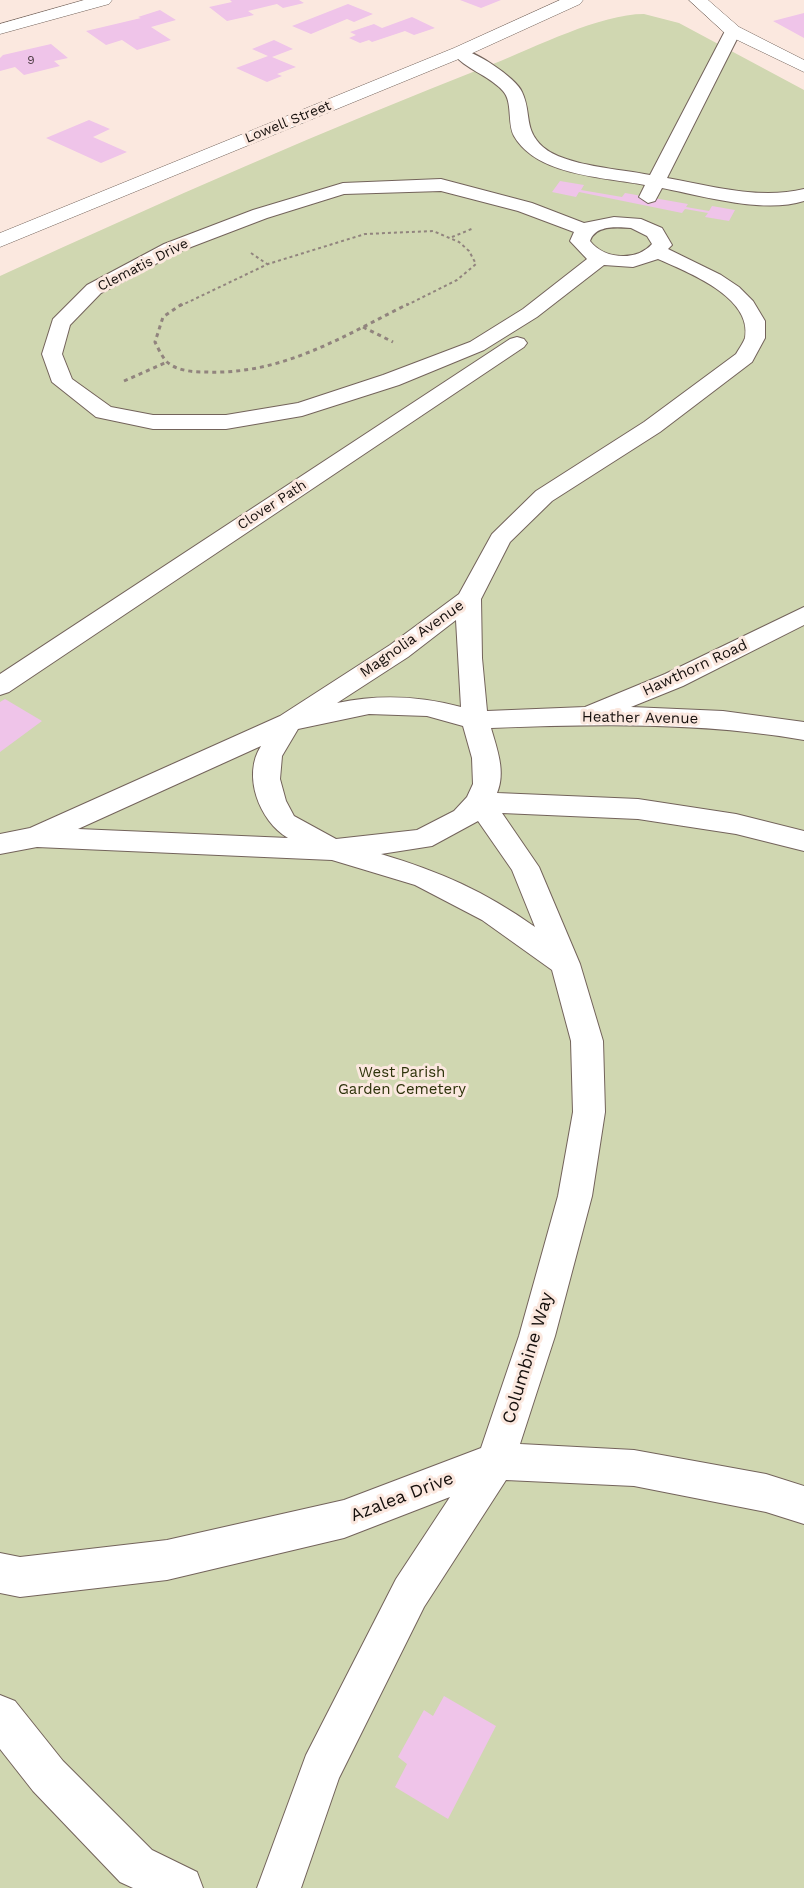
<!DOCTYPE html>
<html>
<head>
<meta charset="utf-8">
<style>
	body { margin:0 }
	canvas { display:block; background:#fbe8df }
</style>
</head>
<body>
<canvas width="804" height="1888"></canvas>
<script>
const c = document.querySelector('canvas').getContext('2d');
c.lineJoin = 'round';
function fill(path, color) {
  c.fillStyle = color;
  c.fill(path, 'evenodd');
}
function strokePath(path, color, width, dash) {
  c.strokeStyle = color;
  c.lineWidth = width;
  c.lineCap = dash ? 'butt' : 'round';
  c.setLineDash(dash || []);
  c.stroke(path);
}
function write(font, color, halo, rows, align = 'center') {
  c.font = font + ' "Work Sans",sans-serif';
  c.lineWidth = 6;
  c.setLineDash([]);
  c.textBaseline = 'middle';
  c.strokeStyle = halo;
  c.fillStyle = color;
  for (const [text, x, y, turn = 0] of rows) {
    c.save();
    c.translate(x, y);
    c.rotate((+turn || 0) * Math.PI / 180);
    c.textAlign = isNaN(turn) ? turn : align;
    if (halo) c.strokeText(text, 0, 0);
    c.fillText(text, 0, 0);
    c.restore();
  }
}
fill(new Path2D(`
	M644,14L679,23L804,90V1888H0V276C163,201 327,129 493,64C536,47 600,14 644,14Z`), '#d0d7b1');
fill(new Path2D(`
	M230,0H299L304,3L283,8L277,4L248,11L254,15L227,21L209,7L232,2Z
	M460,0H501L481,8Z
	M348,4L373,14L354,22L347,19L311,34L292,26Z
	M160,10L176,20L151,27L171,40L137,50L122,40L106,45L86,31L141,18L138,17Z
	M804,13V38L773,21Z
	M412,17L435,28L414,35L405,31L372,42L369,40L360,43L349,38L356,35L350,32L374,24L382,28Z
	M274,40L293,49L272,57L296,67L277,74L282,76L267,82L236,68L268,56L252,49Z
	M51,44L68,58L54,61L60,66L24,75L15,67L0,71V58L3,55Z
	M89,120L110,129L93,137L127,152L101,163L46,138Z
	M560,181L584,185L581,190L622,197L625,193L688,204L686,207L709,211L712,206L735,210L729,221L705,217L708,213L685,209L682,213L579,192L576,197L552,192Z
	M5,699L42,721L0,752V702Z
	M444,1696L496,1726L448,1819L395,1787L407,1764L398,1757L424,1710L433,1716Z`), '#efc4e9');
const service = new Path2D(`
	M733,26L741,31L667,178C711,186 760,200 804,189V201C764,214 703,196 662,188L655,201L648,203L639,197L645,185C604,177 537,176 514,136C507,123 513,102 503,91C489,75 464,69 452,52L454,49C468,45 517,78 522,92C532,113 523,129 543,147C565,166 621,169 650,175L725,31Z
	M441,179L532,203L584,223L614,217L641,219L662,228L672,245L668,249L721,275L739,287L753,301L765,321V338L752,362L660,432L552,501L510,542L481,599L482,658L487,711L585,707L665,674L804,607V625L683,686L631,707L723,711L804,722V740C700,722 596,724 491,728C497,749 506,772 497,793L638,799L736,814L804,831V851L736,834L638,819L502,813L539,867L580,964L603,1041L605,1112L592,1196L555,1336L520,1444L634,1450L766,1474L804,1486V1524L766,1512L634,1486L506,1480L424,1607L339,1778L301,1888H257L306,1755L396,1579L450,1497L344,1538L167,1580L20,1597L0,1593V1553L20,1557L167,1540L344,1500L481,1448L519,1336L558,1196L573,1112L571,1041L552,970L482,920L415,885L332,860L37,847L0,854V834L30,828L280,716L390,645L459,594L492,534L536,491L644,422L736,354C739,349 743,343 745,338C753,297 687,272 658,259L633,267L604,265L537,317L484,350L399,385L302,416L226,429H153L96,417L52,382L42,354L53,319L87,285L164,244L253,210L343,183ZM441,191L518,211L574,232L570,241L587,259L523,309L470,342L383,375L298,403L226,415H153L111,407L72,379L62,354L70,325L101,293L178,252L267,218L344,194ZM631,228L647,236L652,244C636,262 604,259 590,241C595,225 617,227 631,228ZM456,620L461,707C419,696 380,694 337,703L408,657ZM369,714L427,716L463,726L472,758L473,784L467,797L454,811L417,830L336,839L294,816L286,801L280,779L282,756L298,729ZM261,746C242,775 259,821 288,838L78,829ZM478,821L512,870L535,927C484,891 441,872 381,854L432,846Z
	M517,337L524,339L527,343L524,347L9,692L0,695V674L510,339Z
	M0,1695L15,1701L63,1761L152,1850L197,1872L203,1888H133L120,1882L33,1791L0,1749Z`);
const minor = new Path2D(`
	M84,0H112L109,4L0,34V24Z
	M689,0H708L739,27L804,60V72L727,35Z`);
const secondary = new Path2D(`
	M560,0H583L580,4L466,56L0,247V233L454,48Z`);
strokePath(service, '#73635b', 2);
strokePath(minor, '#73635b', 1);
strokePath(secondary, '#73635b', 1);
strokePath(new Path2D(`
	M452,237L474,228
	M251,253L267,264
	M180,306L268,264L365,234L433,231L459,242L469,251L476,264L457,280L405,306`), '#91847e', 2, [3, 3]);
strokePath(new Path2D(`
	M182,304L163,317L155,342C158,348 162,357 167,362C177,371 193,372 206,372C282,375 342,337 408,304
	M363,327L393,342
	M124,381L167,362`), '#91847e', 3, [4, 4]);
fill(service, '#fff');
fill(minor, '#fff');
fill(secondary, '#fff');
write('12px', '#4c3c43', null, [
	["9",31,60]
]);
write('14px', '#150f0c', '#fbe8df', [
	["Lowell Street",288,122,-22],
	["Clematis Drive",143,265,-27],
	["Clover Path",272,505,-33]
]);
write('15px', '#150f0c', '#fbe8df', [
	["Magnolia Avenue",412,639,-35],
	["Hawthorn Road",695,668,-25],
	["Heather Avenue",640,718,1]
]);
write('15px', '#2d320a', '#fbe8df', [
	["West Parish",402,1073],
	["Garden Cemetery",402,1090]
]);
write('18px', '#150f0c', '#fbe8df', [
	["Columbine Way",528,1358,-73],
	["Azalea Drive",402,1497,-21]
]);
</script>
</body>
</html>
